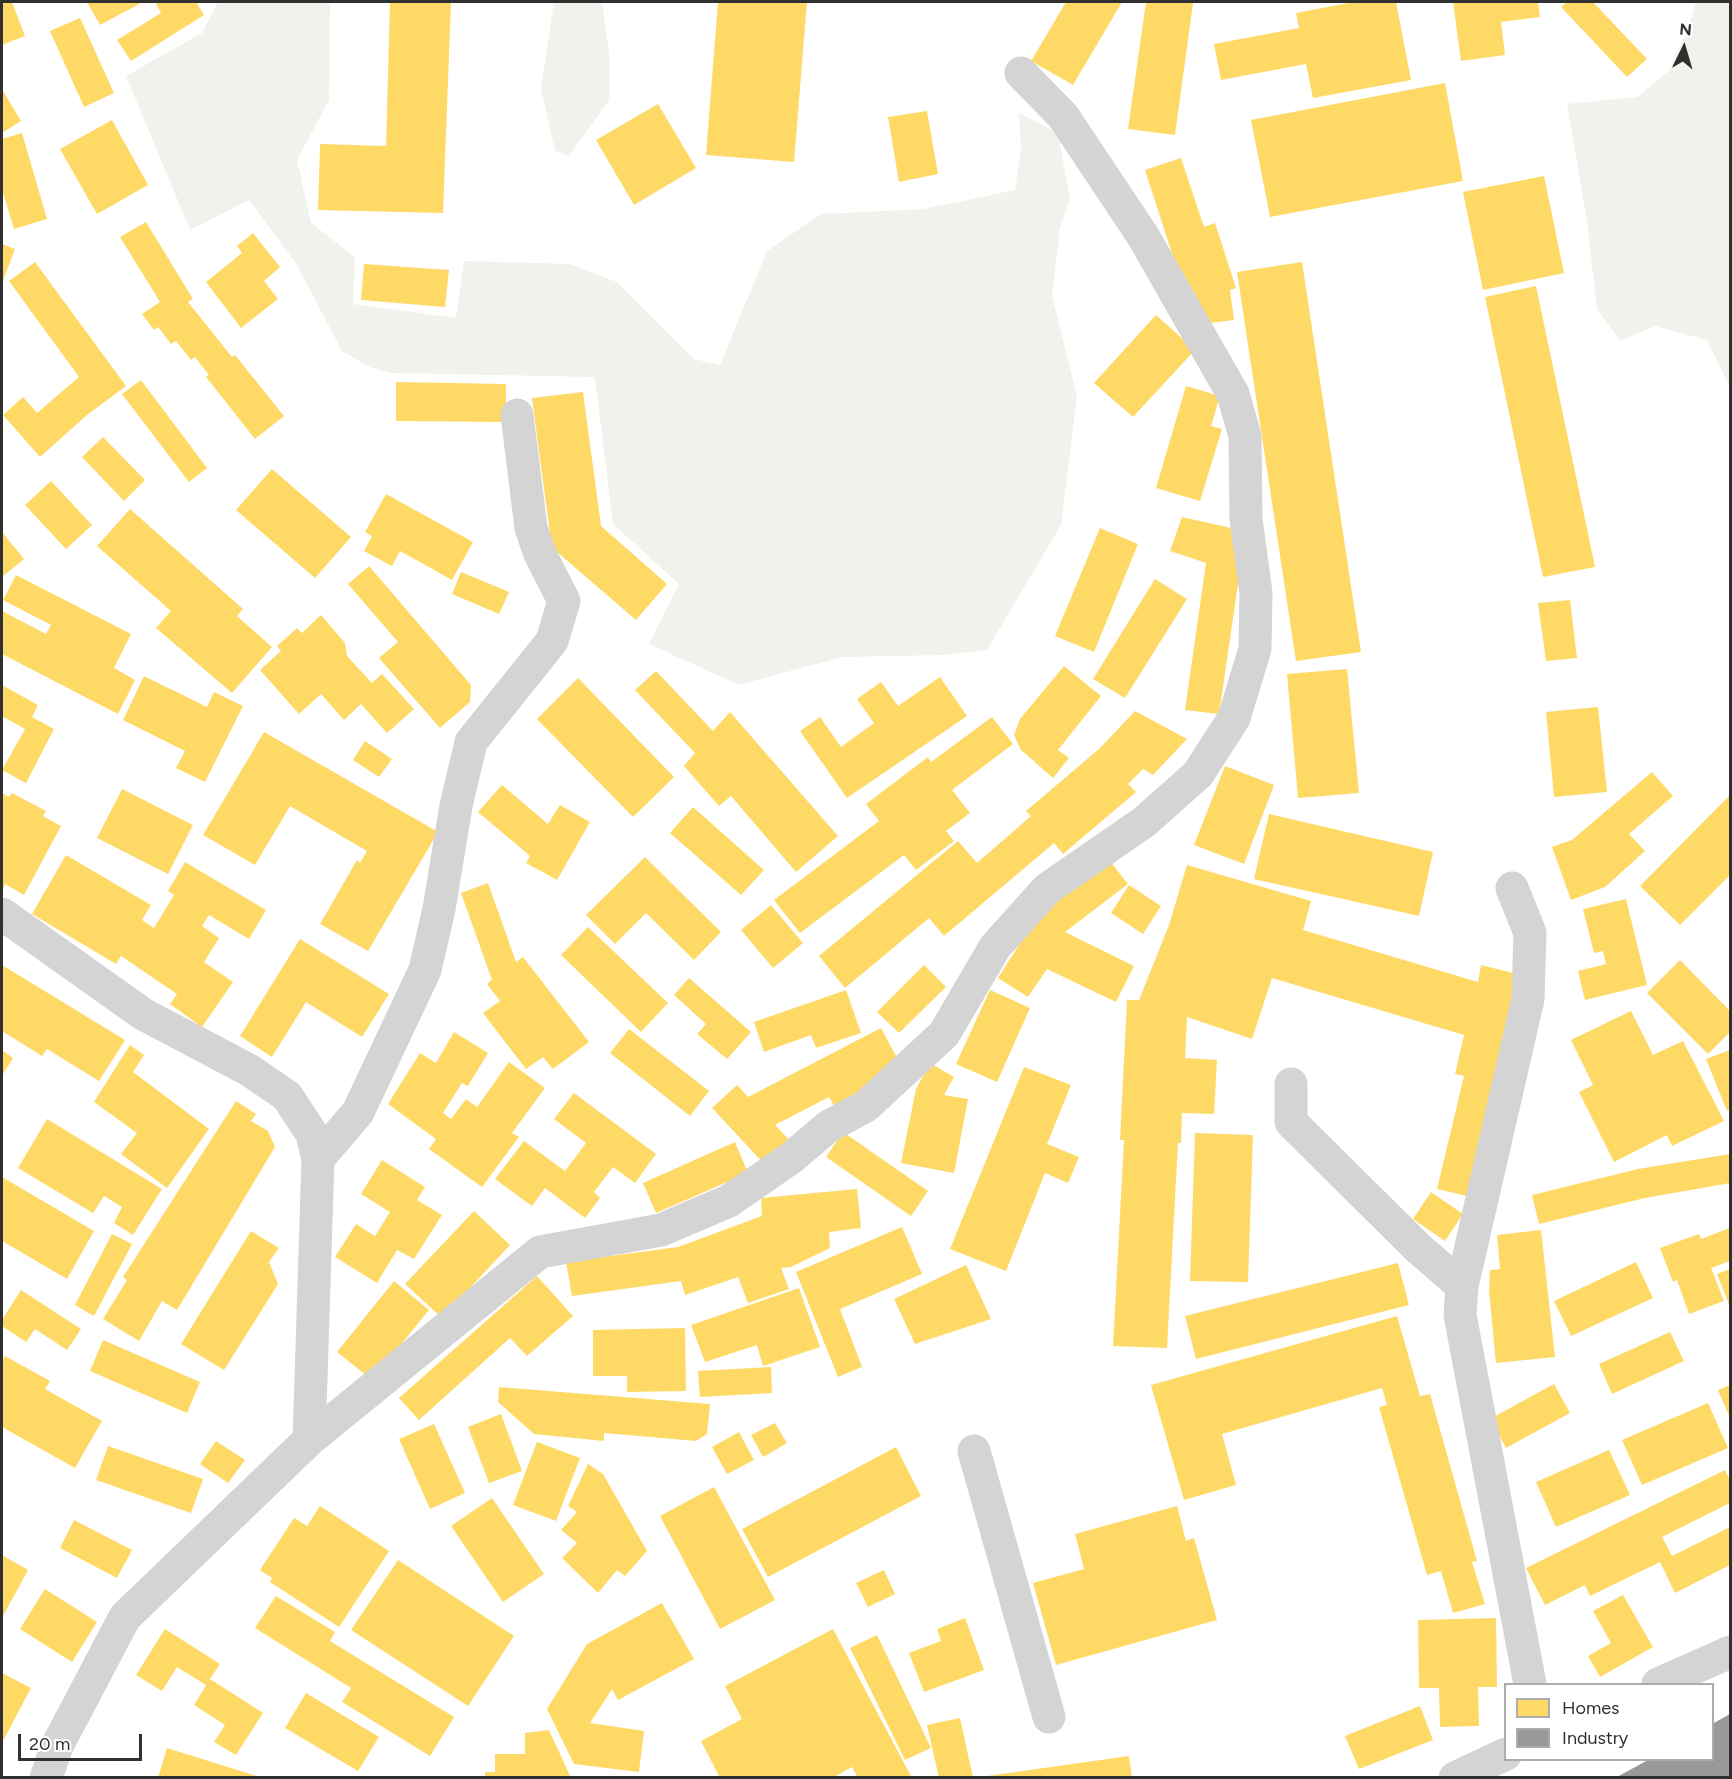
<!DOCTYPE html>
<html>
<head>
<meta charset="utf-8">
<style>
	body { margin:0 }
	#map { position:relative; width:1732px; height:1779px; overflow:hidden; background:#fff; font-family:Figtree,sans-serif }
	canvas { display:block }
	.frame { position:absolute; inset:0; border:3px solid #303030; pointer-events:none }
	.legend { position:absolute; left:1504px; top:1683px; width:210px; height:78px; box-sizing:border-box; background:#fff; border:2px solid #acacac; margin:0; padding:8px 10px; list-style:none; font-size:18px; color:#303030 }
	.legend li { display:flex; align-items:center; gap:12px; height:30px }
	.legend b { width:30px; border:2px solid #acacac }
	.north { position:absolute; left:1654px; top:18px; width:60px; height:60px; -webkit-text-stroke:4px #fff; paint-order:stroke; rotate:5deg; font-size:16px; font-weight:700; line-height:24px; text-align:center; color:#303030 }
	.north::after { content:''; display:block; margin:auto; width:21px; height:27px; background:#303030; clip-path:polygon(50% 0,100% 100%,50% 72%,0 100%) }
	.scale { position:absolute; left:18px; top:1734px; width:124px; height:27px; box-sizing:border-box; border:3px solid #303030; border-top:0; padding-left:8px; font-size:18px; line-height:21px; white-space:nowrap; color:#303030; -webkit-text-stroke:4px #fff; paint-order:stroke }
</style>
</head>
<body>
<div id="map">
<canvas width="1732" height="1779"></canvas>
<div class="frame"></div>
<ul class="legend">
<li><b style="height:16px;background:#ffd966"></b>Homes</li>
<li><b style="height:16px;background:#999"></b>Industry</li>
</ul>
<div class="north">N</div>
<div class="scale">20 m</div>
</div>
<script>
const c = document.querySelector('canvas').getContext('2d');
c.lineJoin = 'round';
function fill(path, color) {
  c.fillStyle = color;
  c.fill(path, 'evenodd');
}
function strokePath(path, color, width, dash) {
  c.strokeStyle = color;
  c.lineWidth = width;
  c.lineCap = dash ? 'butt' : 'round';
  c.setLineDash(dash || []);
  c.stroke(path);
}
fill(new Path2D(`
	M218,2H330L329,100L297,160L311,223L355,257L353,304L456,318L464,261L569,264L617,282L694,359L720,365L767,251L821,214L924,209L1015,190L1021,150L1019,113L1058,133L1070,199L1060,228L1052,295L1077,396L1061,525L987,650L944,655L842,657L739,685L649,644L679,584L613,524L595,377L391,373L372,368L342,351L297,265L249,200L190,230L126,76L202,33Z
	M554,2H602L610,61L609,100L569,156L555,151L541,88Z
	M1696,2H1730V387L1707,340L1655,326L1620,341L1597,309L1587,221L1567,104L1637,97L1669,71L1687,32Z`), '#eff3ec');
fill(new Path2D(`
	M2,2H12L25,36L2,45Z
	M87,2H143L100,25Z
	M160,2H196L204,15L131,61L117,40L161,13L156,4Z
	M390,2H451L443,213L318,210L320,144L386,146Z
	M718,2H807L794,162L706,155Z
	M1066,2H1122L1073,85L1031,61Z
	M1146,2L1193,3L1175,135L1128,129Z
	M1354,2H1396L1411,80L1313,98L1306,64L1221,80L1214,44L1299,28L1296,13Z
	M1453,2H1538L1540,17L1501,22L1505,55L1461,61Z
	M1567,2H1593L1647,59L1627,77L1561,7Z
	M80,18L114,93L84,107L50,31Z
	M1445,83L1463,181L1270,217L1251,120Z
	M2,89L21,121L2,133Z
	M658,104L696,168L634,205L596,140Z
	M927,111L938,174L899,182L888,117Z
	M112,120L148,185L97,214L60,149Z
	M22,133L47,219L14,229L2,189V139Z
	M1181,158L1204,227L1215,223L1236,288L1230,290L1234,320L1201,324L1188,303L1145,170Z
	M1544,176L1564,273L1483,290L1463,192Z
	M146,222L193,299L188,302L232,357L235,355L284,416L255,439L206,377L209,375L195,357L191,360L176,341L171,344L158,327L154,330L142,314L160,302L120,237Z
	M253,233L280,267L264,281L278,299L241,328L206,282L242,253L237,246Z
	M2,244L15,249L2,283Z
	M35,262L126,386L87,415L40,457L3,415L23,397L37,413L79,377L9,281Z
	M1302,262L1361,652L1296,661L1237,272Z
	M364,264L449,270L445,307L361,300Z
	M1536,286L1595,567L1543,577L1485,297Z
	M1156,315L1195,350L1133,417L1094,383Z
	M141,380L207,468L189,482L122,394Z
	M396,382L506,384V422L396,421Z
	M1186,386L1220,396L1211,426L1222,429L1200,501L1156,488Z
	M583,392L601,526L667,584L636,620L557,552L551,541L532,398Z
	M103,437L145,480L124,501L82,457Z
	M272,469L351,537L315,578L236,510Z
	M51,481L92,525L66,549L25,505Z
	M386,494L473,542L452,580L400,551L392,566L364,551L372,536L365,532Z
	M130,509L243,609L237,616L272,647L232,693L156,628L171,611L97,546Z
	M1182,517L1240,530L1239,577L1219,714L1185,710L1206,563L1170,551Z
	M1100,528L1138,544L1094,652L1055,636Z
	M2,532L24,559L2,577Z
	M369,566L471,685L470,702L440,728L379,658L398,642L348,584Z
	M461,572L509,592L499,614L452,594Z
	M16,575L131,634L114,668L135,680L118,714L2,654V611L46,634L51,625L3,600Z
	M1155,579L1187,599L1125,698L1093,679Z
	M1570,600L1577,658L1546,661L1538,603Z
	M321,615L345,643L347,656L372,683L382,674L414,709L387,733L361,704L344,720L321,694L299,714L260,670L281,651L277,646L297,628L302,633Z
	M1064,666L1101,696L1058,750L1069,758L1053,778L1021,750L1014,735L1020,719Z
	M1347,669L1359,793L1298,798L1287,674Z
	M656,671L713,731L730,712L838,836L796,872L731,796L719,806L684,766L695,753L635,690Z
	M144,676L207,707L214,692L243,706L205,782L176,768L185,751L123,720Z
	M940,677L967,716L847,798L800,731L820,717L841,747L874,723L857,699L881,682L898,706Z
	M578,678L674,777L633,817L537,719Z
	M2,685L38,705L32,717L54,729L26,783L2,770L25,729L2,716Z
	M1598,707L1607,792L1554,797L1546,712Z
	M1135,711L1187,739L1153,775L1143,769L1128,784L1136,792L1063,854L1054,843L944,936L929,918L845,988L819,956L958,841L977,863L1031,816L1026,811L1099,749Z
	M992,717L1013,744L952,790L970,813L946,831L954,841L916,870L904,855L800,933L774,900L879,821L866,804L928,757L931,762Z
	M264,732L438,832L368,951L320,924L357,860L360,863L367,851L290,806L255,865L203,835Z
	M365,741L392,759L379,777L353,760Z
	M1225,766L1274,785L1244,864L1194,845Z
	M1652,772L1673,796L1629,834L1645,851L1605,887L1571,900L1552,847L1572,840Z
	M502,785L548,824L560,805L590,822L557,880L526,863L530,856L478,812Z
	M122,789L193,825L168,874L97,838Z
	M2,793L9,797L12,793L46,811L43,816L61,826L24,895L5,884L2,891Z
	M1730,795V875L1680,925L1640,886Z
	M693,807L764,870L741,895L670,833Z
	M1269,814L1433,852L1419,916L1254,879Z
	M66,855L151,905L142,920L154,928L174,895L168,891L185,862L266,910L249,939L209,915L202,926L219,938L204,962L233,982L202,1027L170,1004L177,994L121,956L116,964L32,914Z
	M645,857L721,932L694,960L646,913L615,944L586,915Z
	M1109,860L1128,884L1065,932L1134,966L1116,1002L1047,969L1028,997L998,978L1038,915Z
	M1187,865L1311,901L1303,930L1478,982L1481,965L1525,976L1471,1197L1437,1189L1464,1076L1455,1074L1464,1035L1272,978L1252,1039L1187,1017L1185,1058L1217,1060L1214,1114L1182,1113L1181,1143H1178L1167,1348L1113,1346L1124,1140H1120L1127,1000H1139L1169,925Z
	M488,883L516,962L523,957L589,1042L553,1069L543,1057L526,1069L483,1013L500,1001L487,984L492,980L461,893Z
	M1129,885L1161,906L1143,934L1111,913Z
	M1626,899L1647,985L1585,1000L1578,971L1606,964L1603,951L1594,953L1583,909Z
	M771,905L803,943L773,968L741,930Z
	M588,927L668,1003L641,1032L561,955Z
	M300,939L389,994L362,1037L306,1002L272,1057L240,1036Z
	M1680,960L1730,1011V1032L1708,1054L1647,993Z
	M2,965L125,1040L99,1081L47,1049L42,1056L2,1031Z
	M924,965L946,987L899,1033L877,1012Z
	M689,978L751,1032L727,1059L697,1034L706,1024L674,995Z
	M846,990L861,1033L816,1048L811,1035L764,1052L754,1022Z
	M990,990L1030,1008L997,1082L956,1064Z
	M1631,1011L1653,1055L1683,1041L1724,1121L1672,1146L1667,1135L1614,1162L1579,1092L1593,1085L1571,1040Z
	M881,1028L903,1069L834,1106L829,1097L775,1125L793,1144L768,1168L712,1108L737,1085L748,1097Z
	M629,1029L709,1091L690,1116L610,1053Z
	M454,1032L488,1053L468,1086L462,1083L443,1113L451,1119L466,1099L477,1107L509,1062L545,1088L512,1133L519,1137L482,1187L429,1149L436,1139L388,1104L420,1053L436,1063Z
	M130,1045L144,1055L133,1072L209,1129L167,1188L121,1154L137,1133L94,1102Z
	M2,1050L13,1058L3,1074L2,1073Z
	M1730,1050V1110L1727,1111L1706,1059Z
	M930,1063L954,1077L944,1095L968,1099L954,1173L901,1163L916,1089Z
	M1024,1067L1071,1085L1047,1144L1079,1157L1068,1183L1045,1173L1006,1271L950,1249Z
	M574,1093L656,1154L635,1183L613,1167L594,1192L600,1198L585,1218L545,1188L532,1206L495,1179L524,1141L565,1171L586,1143L554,1119Z
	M236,1101L256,1114L251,1121L268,1131L275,1147L177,1310L162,1301L139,1341L103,1319L127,1280L123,1277Z
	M47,1119L162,1189L133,1235L114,1223L122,1207L104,1196L93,1213L18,1168Z
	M843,1132L928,1191L911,1216L826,1157Z
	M1195,1133L1253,1135L1248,1282L1190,1281Z
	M735,1142L748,1173L656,1213L643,1183Z
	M1730,1154V1183L1645,1198L1539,1224L1532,1195L1638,1169Z
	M382,1160L425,1187L417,1200L442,1215L414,1259L397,1250L377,1283L335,1257L356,1224L375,1236L390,1212L361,1194Z
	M2,1177L94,1231L67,1279L2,1241Z
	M857,1189L861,1228L829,1232L830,1248L791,1267L781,1268L789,1289L748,1303L738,1277L685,1295L681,1281L572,1296L566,1262L678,1247L762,1216L761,1198Z
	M1431,1192L1463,1214L1445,1241L1413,1219Z
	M474,1211L510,1245L442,1318L405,1284Z
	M902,1227L922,1274L840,1309L862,1367L838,1377L796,1272Z
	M1730,1228V1261L1711,1268L1724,1301L1689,1314L1677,1280L1673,1282L1660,1248L1699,1234L1701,1239Z
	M1541,1230L1555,1357L1496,1363L1489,1291L1490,1270L1500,1269L1497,1235Z
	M251,1231L279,1248L269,1262L278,1284L224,1370L181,1344Z
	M112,1234L132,1244L94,1316L75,1305Z
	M1636,1262L1653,1298L1571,1336L1554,1301Z
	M1398,1263L1409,1305L1196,1359L1185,1316Z
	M966,1265L991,1319L915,1344L894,1299Z
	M1730,1269V1307L1717,1274Z
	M537,1276L573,1316L527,1356L510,1338L419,1420L399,1398Z
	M394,1281L429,1310L372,1380L337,1352Z
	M799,1288L820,1347L763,1366L757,1345L705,1362L691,1325Z
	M21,1290L81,1329L67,1350L35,1329L26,1342L2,1326V1320Z
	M1397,1316L1420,1396L1430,1394L1477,1561L1472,1562L1485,1604L1453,1613L1441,1571L1427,1575L1379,1407L1387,1405L1382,1388L1222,1434L1236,1485L1184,1500L1151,1385Z
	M685,1328L686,1391L627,1392V1376H593V1330Z
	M1670,1332L1684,1361L1612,1394L1599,1364Z
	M103,1340L200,1382L187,1413L90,1371Z
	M5,1356L50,1381L45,1389L102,1421L75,1468L2,1427V1362Z
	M771,1367L772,1393L700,1397L698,1371Z
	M1554,1384L1570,1413L1506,1448L1490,1419Z
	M1730,1385V1418L1718,1390Z
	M499,1387L710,1404L707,1434L696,1441L604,1433V1441L534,1434L498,1402Z
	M1708,1403L1728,1448L1642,1485L1622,1440Z
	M501,1414L522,1471L489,1483L468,1427Z
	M775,1423L787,1443L763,1457L751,1435Z
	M434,1424L465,1493L430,1509L399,1439Z
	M739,1432L754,1460L727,1474L712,1447Z
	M216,1441L245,1460L228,1483L200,1464Z
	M537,1442L580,1458L556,1521L513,1505Z
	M108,1446L203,1479L191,1513L96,1480Z
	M896,1447L921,1496L768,1577L742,1529Z
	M1609,1450L1630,1495L1556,1527L1536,1482Z
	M588,1464L603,1474L647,1551L625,1576L617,1570L598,1593L562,1558L577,1543L561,1530L577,1512L568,1506Z
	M1725,1470L1730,1480V1503L1662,1537L1672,1556L1730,1527V1565L1675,1593L1660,1562L1590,1596L1585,1585L1545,1605L1526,1568Z
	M714,1487L775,1600L720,1629L660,1516Z
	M492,1498L544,1574L503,1602L451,1526Z
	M320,1506L389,1551L339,1627L270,1582L272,1578L260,1570L294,1518L307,1526Z
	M1177,1506L1186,1541L1194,1538L1217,1620L1056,1665L1033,1583L1084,1569L1075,1534Z
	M74,1520L132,1550L117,1578L60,1548Z
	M2,1555L28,1570L2,1618Z
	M398,1560L514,1636L468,1706L351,1630Z
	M884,1570L895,1594L868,1607L856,1583Z
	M45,1589L97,1622L72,1662L20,1629Z
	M1623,1595L1653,1647L1600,1677L1588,1656L1611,1643L1593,1611Z
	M276,1596L335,1632L330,1641L454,1717L430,1756L342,1702L351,1688L255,1628Z
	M662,1603L694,1659L618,1700L612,1689L590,1723L644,1731L639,1772L574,1764L547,1709L587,1644Z
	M965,1618L984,1670L924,1692L909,1653L941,1641L937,1629Z
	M1496,1618L1497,1687H1478L1479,1726L1440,1727L1439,1688H1419L1418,1620Z
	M165,1629L220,1664L210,1679L263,1713L236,1755L214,1742L225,1725L194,1705L206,1685L177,1667L162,1691L136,1675Z
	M833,1629L912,1778H858L852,1767L832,1778H720L701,1741L742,1719L725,1686Z
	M877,1635L931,1748L905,1760L850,1648Z
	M2,1673L31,1688L2,1743Z
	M306,1693L379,1737L358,1771L285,1728Z
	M1420,1706L1433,1740L1359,1769L1345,1736Z
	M960,1718L973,1778H939L927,1725Z
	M549,1730L571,1778H485V1772H495V1754H525V1733Z
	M167,1748L260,1777V1778H158Z
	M1129,1756L1132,1778H987V1776Z`), '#ffd966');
fill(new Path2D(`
	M1730,1714V1778H1615L1648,1760H1712V1724Z`), '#999');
strokePath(new Path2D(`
	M1512,888L1530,933L1528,999L1462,1286L1460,1315L1530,1684
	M2,914L143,1014L249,1070L287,1096L312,1134L318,1159L309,1440
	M1291,1084V1122L1418,1248L1462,1286
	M318,1159L358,1112L425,970L439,909L456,806L471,742L552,641L564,601L540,554L531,528L517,415
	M974,1451L1049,1717
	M1658,1684L1730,1652
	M46,1778L57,1746L125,1617L309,1440L540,1252L661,1230L729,1201L791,1158L829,1126L866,1106L944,1034L995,947L1047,889L1144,822L1198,774L1234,718L1255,649L1256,593L1246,519L1245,436L1233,394L1143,236L1063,116L1021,73
	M1455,1778L1506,1754`), '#d4d4d4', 33);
</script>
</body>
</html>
